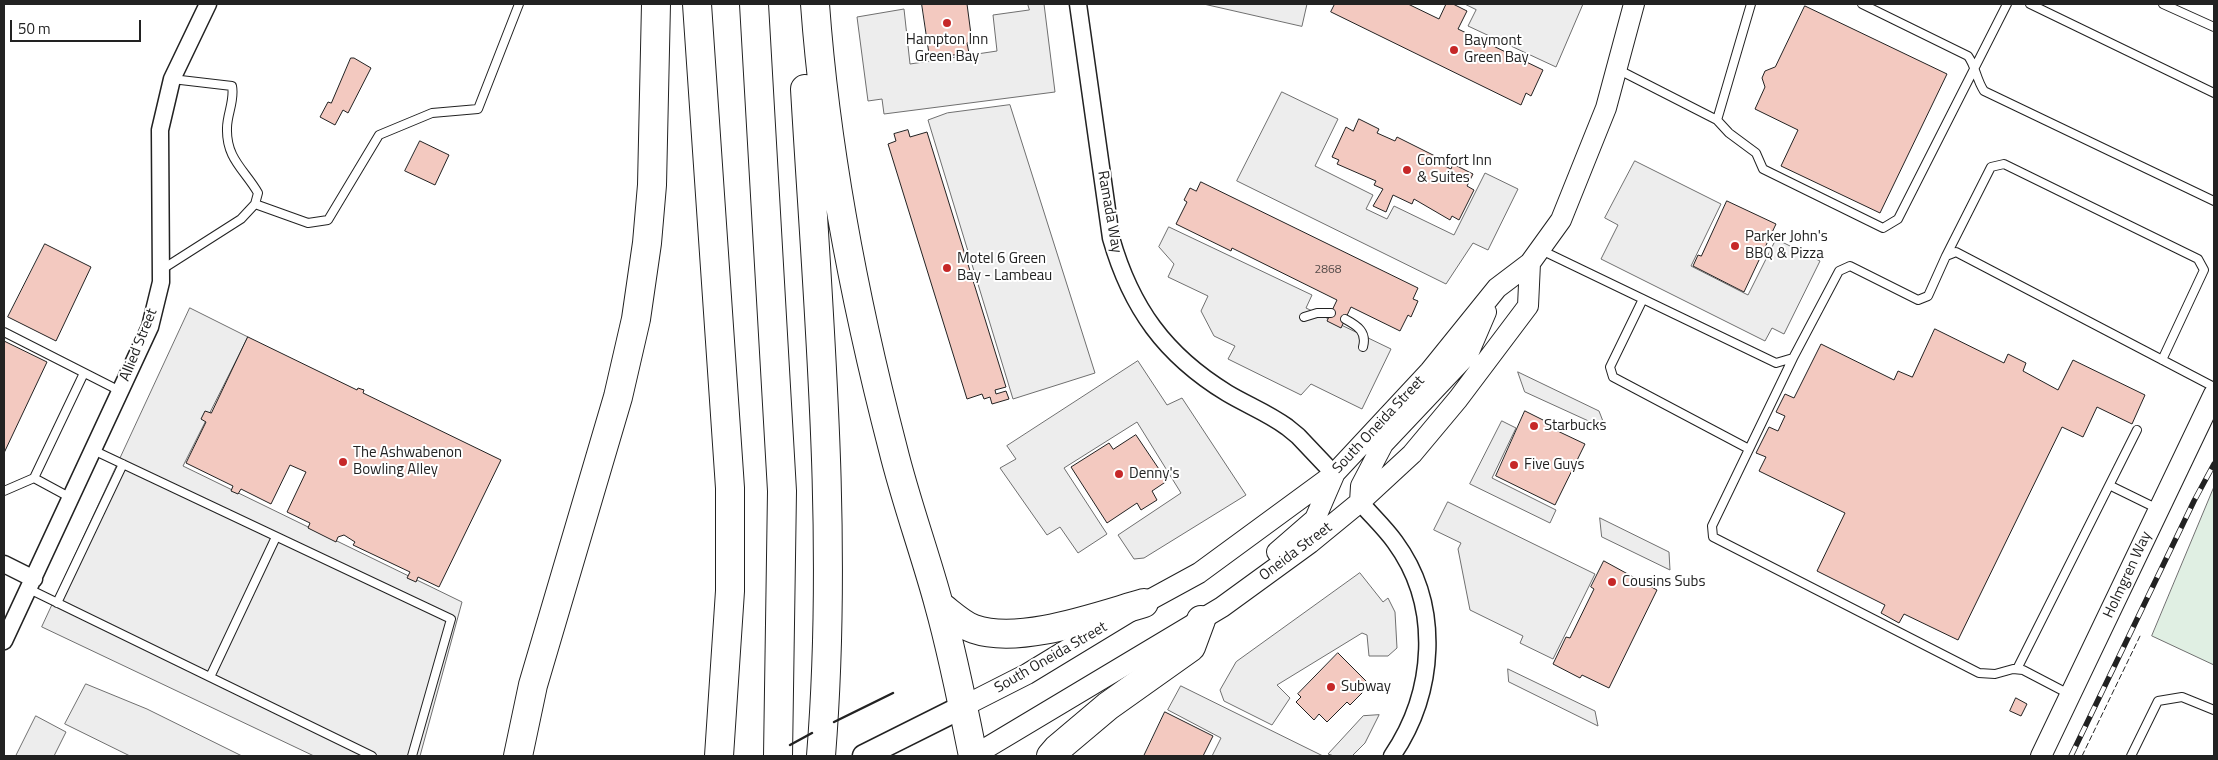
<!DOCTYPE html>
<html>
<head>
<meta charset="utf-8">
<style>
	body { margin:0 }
	#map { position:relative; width:2218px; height:760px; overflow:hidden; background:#fff; font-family:"Titillium Web",sans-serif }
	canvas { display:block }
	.frame { position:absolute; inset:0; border:5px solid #222; pointer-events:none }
	.scale { position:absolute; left:10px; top:20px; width:131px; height:22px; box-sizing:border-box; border:2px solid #222; border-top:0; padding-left:6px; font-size:15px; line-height:18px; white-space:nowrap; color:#222; -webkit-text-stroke:4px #fff; paint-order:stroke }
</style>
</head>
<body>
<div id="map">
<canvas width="2218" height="760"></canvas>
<div class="frame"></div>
<div class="scale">50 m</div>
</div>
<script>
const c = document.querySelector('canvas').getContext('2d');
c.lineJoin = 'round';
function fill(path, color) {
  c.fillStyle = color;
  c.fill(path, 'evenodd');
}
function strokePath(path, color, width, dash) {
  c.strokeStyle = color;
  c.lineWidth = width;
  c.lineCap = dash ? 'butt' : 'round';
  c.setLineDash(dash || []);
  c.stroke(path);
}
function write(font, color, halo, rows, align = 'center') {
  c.font = font + ' "Titillium Web",sans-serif';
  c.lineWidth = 4;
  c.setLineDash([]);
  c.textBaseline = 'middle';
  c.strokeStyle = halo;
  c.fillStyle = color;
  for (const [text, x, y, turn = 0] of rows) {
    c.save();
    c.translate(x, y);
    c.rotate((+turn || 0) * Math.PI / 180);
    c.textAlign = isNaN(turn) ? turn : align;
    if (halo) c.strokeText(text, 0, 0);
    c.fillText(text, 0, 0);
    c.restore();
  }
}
const green = new Path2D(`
	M2214,487V665L2152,636Z`);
fill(green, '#e0efe3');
strokePath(green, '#6f6f6f', 1);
const parking = new Path2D(`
	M1028,4H1044L1055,92L884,114L882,99L868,101L857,17L904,9L910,64L997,51L993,15L1029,10Z
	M1204,4H1307L1302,26Z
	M1465,4H1583L1556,67L1468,26L1476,10Z
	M1282,92L1338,119L1315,166L1373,195L1366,209L1387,219L1394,206L1454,235L1485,173L1518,189L1488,250L1473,243L1446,284L1237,181Z
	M1010,105L1095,373L1013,399L928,120L947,113Z
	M1635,161L1721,204L1691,266L1748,295L1776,239L1820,261L1784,334L1772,328L1765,341L1601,259L1618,225L1605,218Z
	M1169,227L1312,295L1306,308L1391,349L1362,409L1311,384L1301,395L1228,359L1235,346L1214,336L1201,311L1208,296L1168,277L1174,264L1159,247Z
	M190,308L248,337L183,466L462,602L420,756H314L42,627Z
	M1138,361L1167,405L1182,398L1246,495L1144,558L1134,559L1118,535L1181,493L1137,422L1064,468L1107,534L1078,553L1060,527L1047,535L1000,468L1016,459L1007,446Z
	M1518,372L1599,411L1606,429L1525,392Z
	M1502,421L1516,428L1492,478L1556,510L1550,523L1470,484Z
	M1448,502L1595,574L1553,659L1520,643L1523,636L1470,610L1458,549L1461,543L1434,530Z
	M1600,518L1669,552L1670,570L1602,537Z
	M1360,573L1383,602L1388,598L1395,612L1397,648L1388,656H1369L1367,635L1362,633L1277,685L1290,698L1272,725L1224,701L1220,690L1236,662Z
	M1508,669L1595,711L1598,726L1509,682Z
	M86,684L147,709L242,756H130L65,724Z
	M1181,686L1323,756H1212L1221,738L1168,710Z
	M1379,715L1365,743L1352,756H1334L1328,754L1363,716Z
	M36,716L66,732L54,756H16Z`);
fill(parking, '#ededed');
strokePath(parking, '#6f6f6f', 1);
const building = new Path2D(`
	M922,4H967L972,42L967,43L969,53L930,58Z
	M1335,4H1408L1439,19L1446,4H1453L1467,11L1458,29L1543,70L1531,96L1526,93L1521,105L1331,12Z
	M1805,6L1947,74L1880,213L1781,166L1798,130L1755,109L1765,87L1762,78L1765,71L1775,67Z
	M351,58H354L371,68L348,113L343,110L335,125L320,117L328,102L331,103Z
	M1359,119L1379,129L1377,133L1395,141L1397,137L1435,156L1433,160L1451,169L1453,164L1473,174L1467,186L1474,190L1459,220L1452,216L1450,220L1414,199L1412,204L1393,195L1386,212L1373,206L1383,189L1374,185L1376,181L1337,164L1339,160L1332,157L1346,127L1353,131Z
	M908,130L910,137L927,132L1006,387L995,390L996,394L1006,391L1009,399L992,404L990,397L984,399L982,394L967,399L888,144L896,141L894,134Z
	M420,141L449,155L435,185L405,171Z
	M1201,182L1418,288L1413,299L1418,301L1411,317L1408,315L1400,331L1351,307L1341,328L1327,321L1337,300L1232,248L1231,251L1176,224L1187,202L1184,200L1190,188L1196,191Z
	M1727,201L1776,224L1744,292L1693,266L1698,255L1701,256Z
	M45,244L91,267L56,341L8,317Z
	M1935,329L2004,363L2008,354L2026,363L2023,371L2058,390L2073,360L2145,395L2132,424L2097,407L2083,437L2062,427L1958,640L1904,614L1899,623L1881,613L1885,605L1817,571L1845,513L1759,471L1766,457L1756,453L1769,427L1778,431L1785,416L1776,412L1785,394L1794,398L1821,344L1894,380L1898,371L1912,377Z
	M248,337L357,390L358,388L364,390L363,393L501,460L439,587L418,577L416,582L407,578L410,572L353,545L355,542L344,535L338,537L336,542L308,528L310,523L287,512L306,472L290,465L271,504L241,489L238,494L231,491L233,486L186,463L206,422L201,419L205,411L211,413Z
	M4,341L47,362L4,453Z
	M1525,411L1549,423L1547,426L1585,444L1555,505L1496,476Z
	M1136,435L1167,481L1152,491L1157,500L1141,510L1137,503L1107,523L1071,467L1109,443L1113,449Z
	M1604,561L1657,590L1609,688L1582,675L1580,678L1553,664L1566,637L1570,638L1594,589L1591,587Z
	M1338,653L1367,682L1365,684L1368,687L1350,705L1347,702L1327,722L1319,714L1314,720L1296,702L1301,697L1298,694Z
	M2016,698L2027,704L2021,716L2010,711Z
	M1165,712L1213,736L1203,756H1144Z`);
fill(building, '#f3c9c0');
strokePath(building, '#222', 1);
const service = new Path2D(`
	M1862,4L1968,56C1976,67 1976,79 1984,91L2214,201
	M2030,4L2214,93
	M2163,4L2214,27
	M1617,69L1717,120L1751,4
	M1717,120L1729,133L1756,153L1763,169L1883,228L1898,219L2007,4
	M255,204L308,223L328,220L379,135L432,113L478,109L519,4
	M1541,250L1776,363L1793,358L1839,271L1850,266L1918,300L1928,296L1946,256L1956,252L2214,387
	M1946,256L1991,167L2004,164L2198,259L2204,270L2162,360
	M161,270L241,219L255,204L258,193C245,170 226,159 227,128C227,114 235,100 232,86L172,79
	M1643,299L1610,367L1613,377L1749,449
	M1304,317L1317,313H1331
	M1345,319C1358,326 1367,332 1363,347
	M4,332L120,391
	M1793,358L1712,526L1713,537L1979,673L1995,674L2013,669L2023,670L2069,694
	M93,450L451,619L412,756
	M34,478L84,373
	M2111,486L2158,509
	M4,491L34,478L71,498
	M29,589L372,756
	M57,603L123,464
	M2017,669L2137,430
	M210,677L276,537
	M2131,756L2158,701L2182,697L2214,710`);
const minor = new Path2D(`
	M1078,4L1111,238C1131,308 1165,355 1227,393C1247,405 1268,413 1287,427L1298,436L1334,474
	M1360,502C1371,515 1385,528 1395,542C1442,606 1435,693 1392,756
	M4,564L34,579
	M4,641L150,327L161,282L160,130L172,79L208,4`);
const tertiary = new Path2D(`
	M1360,502L1361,486L1383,444L1468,354L1486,312
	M1277,552L1315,519L1334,475
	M964,706L1027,674L1144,603L1199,573L1334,474L1430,371L1497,288L1530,263L1561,220L1606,108L1634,4
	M973,756L1222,607L1310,543L1360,502L1412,454L1458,399L1528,306L1530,263
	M2041,756L2214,394`);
const secondary = new Path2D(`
	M864,756L964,706`);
const motorway = new Path2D(`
	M697,4L730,488V591L719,756
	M754,4L782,491L778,756
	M815,4C826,154 855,303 893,449C906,502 925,553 939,605C953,655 963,706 973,756
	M805,89C818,311 839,533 821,756
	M939,605C950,613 962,625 974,629C1020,645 1098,616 1144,603
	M518,756L533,685L618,397L636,319L647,243L652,185L656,4
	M1051,756L1057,749L1108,706L1191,647L1201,620`);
strokePath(service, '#222', 10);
strokePath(minor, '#222', 19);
strokePath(tertiary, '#222', 22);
strokePath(secondary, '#222', 25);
strokePath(motorway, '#222', 30);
strokePath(service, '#fff', 8);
strokePath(minor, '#fff', 16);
strokePath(tertiary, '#fff', 20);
strokePath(secondary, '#fff', 22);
strokePath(motorway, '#fff', 28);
const rail = new Path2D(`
	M2071,756L2194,501L2214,464`);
strokePath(rail, '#222', 5.5);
strokePath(rail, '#fff', 4, [11]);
strokePath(new Path2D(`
	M2082,756L2141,634`), '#222', 1, [6, 2.5]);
strokePath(new Path2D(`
	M834,722L893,693
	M790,745L812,733`), '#222', 2.5);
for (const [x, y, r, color] of [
	[947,23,5,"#c62828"],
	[1454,50,5,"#c62828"],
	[1407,170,5,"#c62828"],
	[1735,246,5,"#c62828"],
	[947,268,5,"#c62828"],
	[1534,426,5,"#c62828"],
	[343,462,5,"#c62828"],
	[1514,465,5,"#c62828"],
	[1119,474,5,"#c62828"],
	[1612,582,5,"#c62828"],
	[1331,687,5,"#c62828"]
]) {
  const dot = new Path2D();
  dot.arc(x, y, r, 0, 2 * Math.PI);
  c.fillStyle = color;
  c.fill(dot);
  strokePath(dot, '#fff', 2);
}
write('12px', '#564c4a', null, [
	["2868",1328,270]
]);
write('15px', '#222', '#fff', [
	["Hampton Inn",947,40,"center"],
	["Green Bay",947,57,"center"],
	["Baymont",1464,41],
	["Green Bay",1464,58],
	["Comfort Inn",1417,161],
	["& Suites",1417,178],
	["Parker John's",1745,237],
	["BBQ & Pizza",1745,254],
	["Motel 6 Green",957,259],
	["Bay - Lambeau",957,276],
	["Starbucks",1544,426],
	["The Ashwabenon",353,453],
	["Bowling Alley",353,470],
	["Five Guys",1524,465],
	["Denny's",1129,474],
	["Cousins Subs",1622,582],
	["Subway",1341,687]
], 'left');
write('15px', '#222', '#fff', [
	["Ramada Way",1109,212,80],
	["Allied Street",139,345,-68],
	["South Oneida Street",1379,425,-47],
	["Oneida Street",1296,552,-37],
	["Holmgren Way",2128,575,-65],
	["South Oneida Street",1051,658,-30]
]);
</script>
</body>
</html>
